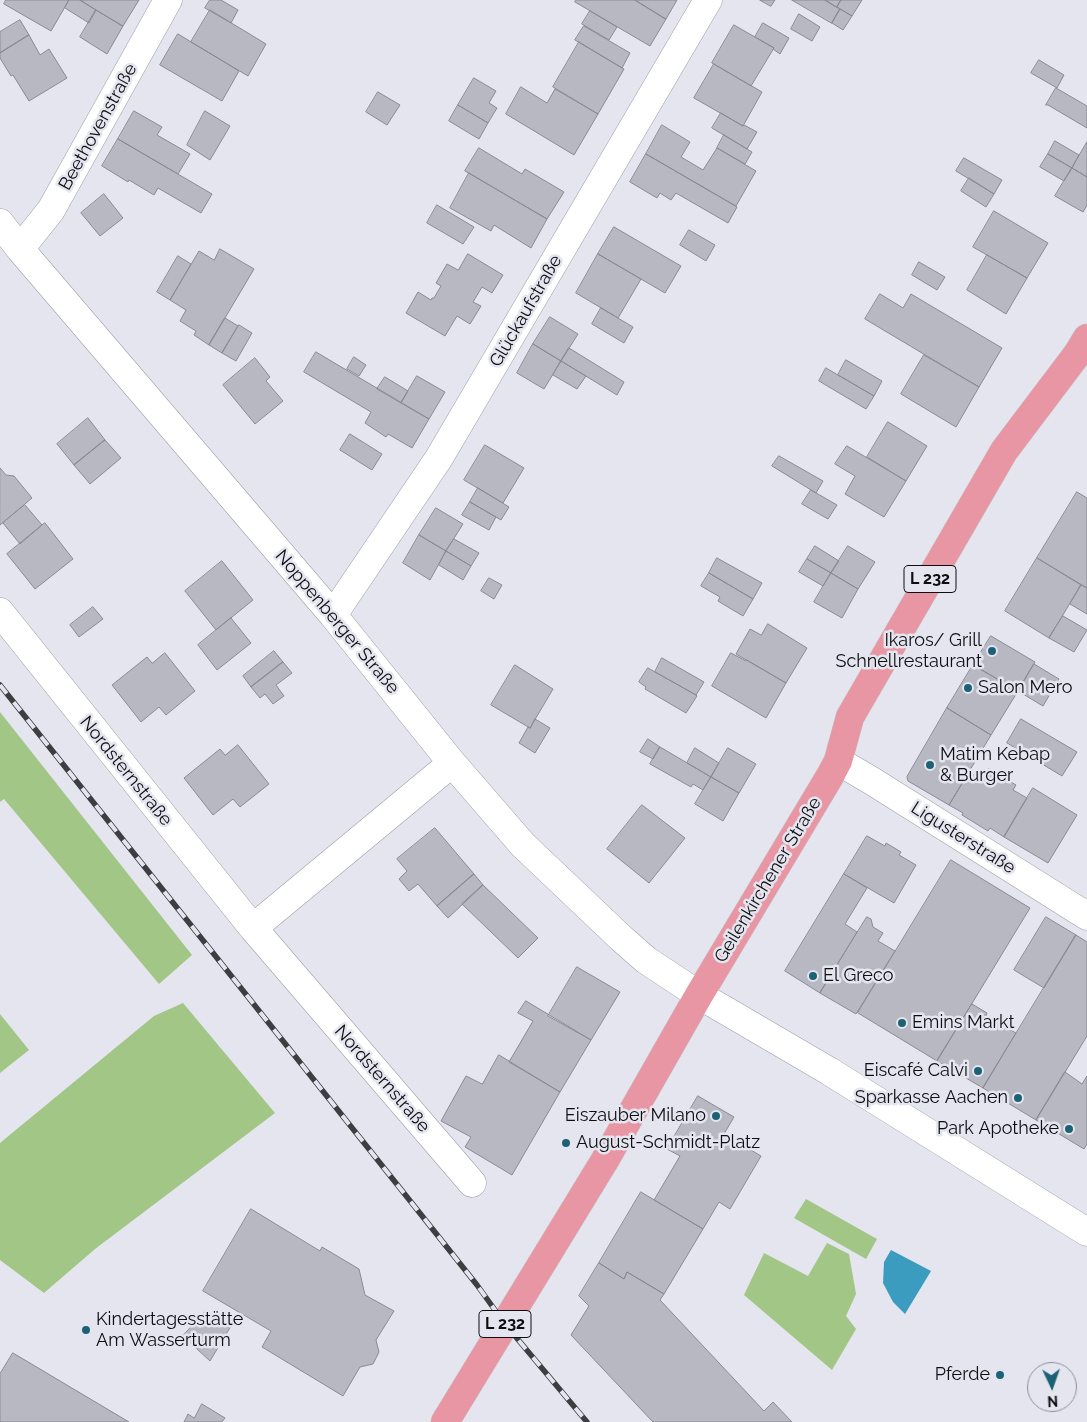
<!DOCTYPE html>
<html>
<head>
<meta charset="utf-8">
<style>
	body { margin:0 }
	#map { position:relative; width:1087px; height:1422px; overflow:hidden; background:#e4e5ef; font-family:Raleway,sans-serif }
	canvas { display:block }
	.north { position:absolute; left:1027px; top:1362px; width:50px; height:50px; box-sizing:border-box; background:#e4e5ef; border:1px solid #8e8f96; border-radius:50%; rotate:177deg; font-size:14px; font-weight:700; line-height:20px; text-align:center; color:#0e0e11 }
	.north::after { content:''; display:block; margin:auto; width:18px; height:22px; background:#1d6274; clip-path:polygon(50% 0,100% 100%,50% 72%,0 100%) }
</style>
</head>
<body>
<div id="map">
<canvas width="1087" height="1422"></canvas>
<div class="north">N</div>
</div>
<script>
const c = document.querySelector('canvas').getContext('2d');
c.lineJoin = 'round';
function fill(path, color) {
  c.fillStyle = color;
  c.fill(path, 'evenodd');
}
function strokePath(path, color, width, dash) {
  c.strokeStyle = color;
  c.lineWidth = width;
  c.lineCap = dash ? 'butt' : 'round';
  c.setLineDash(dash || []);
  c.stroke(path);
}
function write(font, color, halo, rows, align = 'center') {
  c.font = font + ' Raleway,sans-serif';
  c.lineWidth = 5;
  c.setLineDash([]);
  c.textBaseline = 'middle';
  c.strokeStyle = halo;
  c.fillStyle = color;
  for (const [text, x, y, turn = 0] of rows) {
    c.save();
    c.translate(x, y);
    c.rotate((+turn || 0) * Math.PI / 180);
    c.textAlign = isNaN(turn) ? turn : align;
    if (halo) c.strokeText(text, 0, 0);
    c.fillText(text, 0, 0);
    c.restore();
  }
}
fill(new Path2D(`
	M0,712L192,955L159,984L4,799L0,802Z
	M183,1003L275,1113L95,1249L44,1293L0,1260V1143L154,1016Z
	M0,1014L29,1050L0,1073Z
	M806,1199L877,1239L866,1259L794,1218Z
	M827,1243L849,1254L856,1294L846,1316L856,1329L832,1370L744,1295L764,1253L808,1276Z`), '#a1c686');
fill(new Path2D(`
	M891,1250L931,1271L905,1314L893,1302L883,1283L884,1262Z`), '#3b9cbf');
const building = new Path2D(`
	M6,0H69L51,31L4,4Z
	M69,0H80L96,10L89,23L65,8Z
	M80,0H139L123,26Z
	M210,0H221L238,10L231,23L205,8Z
	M576,0H635L666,19L650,46L575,2Z
	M635,0H677L666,19Z
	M760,0H775L771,6Z
	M792,0H825L840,9L832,23Z
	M825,0H841L837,7Z
	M841,0H862L852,16L837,7Z
	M840,9L852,16L843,30L832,23Z
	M96,10L123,26L107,54L80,37Z
	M210,10L266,44L248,76L191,42Z
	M590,11L617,27L609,40L582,24Z
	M799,14L820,27L812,41L791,29Z
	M20,20L29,35L0,53V32Z
	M763,23L789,38L780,54L773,49L774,48L755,37Z
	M734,25L774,48L751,86L712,63Z
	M584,26L630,53L622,68L575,40Z
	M178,34L239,71L222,101L160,65Z
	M29,35L40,55L49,49L67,78L29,101L13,75L11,76L0,58V53Z
	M579,42L624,69L598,114L553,87Z
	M1039,60L1064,75L1057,88L1031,73Z
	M714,64L762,92L743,126L694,98Z
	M474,78L496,91L489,103L497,108L488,123L458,105Z
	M521,87L547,103L555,89L598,114L574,155L506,114Z
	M1056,88L1087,106V128L1048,105H1046Z
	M378,92L400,105L387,125L366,112Z
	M458,105L488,123L479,139L449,121Z
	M134,111L162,127L157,135L190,154L178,174L118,139Z
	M205,111L230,126L210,160L187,145Z
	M721,113L743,126L744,125L757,132L747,149L712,128Z
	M662,125L690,142L681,157L703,170L717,148L756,171L736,206L646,154Z
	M724,135L752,152L745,164L717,148Z
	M118,139L212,194L201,213L158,188L154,195L129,180L128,182L102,166Z
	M1055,141L1079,155L1072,168L1048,154Z
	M1087,142V177L1072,168Z
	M479,148L522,174L525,169L564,192L547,219L465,171Z
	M646,154L737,207L728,223L676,193L671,200L660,193L657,198L630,182Z
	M1048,154L1072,168L1064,181L1040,167Z
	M964,158L1002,180L994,194L956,171Z
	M1072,168L1087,177V205L1083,212L1055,196Z
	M469,173L547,219L531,248L494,225L491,231L450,208Z
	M969,178L994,194L986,207L961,191Z
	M104,194L123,218L100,236L81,213Z
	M437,205L474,227L463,244L427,223Z
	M994,211L1048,243L1027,278L973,247Z
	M614,227L681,266L665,293L598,254Z
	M689,230L715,245L706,261L680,245Z
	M220,249L254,269L209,345L194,335L196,331L180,321L186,310L170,300L199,251L214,260Z
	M468,254L503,275L492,293L482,287L473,302L481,306L470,324L457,316L445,336L406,313L418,292L431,300L432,298H434L441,286L436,283L447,264L458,270Z
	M598,254L641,279L618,318L576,293Z
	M987,255L1027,278L1006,314L967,290Z
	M178,256L191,264L170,300L157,292Z
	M919,262L945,277L937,290L912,275Z
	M880,294L903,308L911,294L1002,348L979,387L865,319Z
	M601,308L633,327L624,343L592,324Z
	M550,317L578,334L561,361L533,344Z
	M225,318L238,326L222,353L209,345Z
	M239,325L252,333L236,361L222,353Z
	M533,344L561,361L544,389L517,373Z
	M569,348L624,382L617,395L561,361Z
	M316,352L429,419L412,448L388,434L386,437L365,423L371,412L304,372Z
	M924,355L979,387L956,427L901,394Z
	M354,357L366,365L359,376L347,369Z
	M255,358L270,377L266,381L283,401L255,424L223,385Z
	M846,360L882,381L874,396L838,375Z
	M561,361L586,376L577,389L553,375Z
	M826,368L874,396L866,409L819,381Z
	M417,376L445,392L429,419L401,403Z
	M385,377L408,391L401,403L377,389Z
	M88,418L105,440L74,465L57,444Z
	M888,422L927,446L906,481L867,457Z
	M350,434L382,454L372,470L340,450Z
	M105,440L121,458L90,484L74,465Z
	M485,445L524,468L503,503L464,480Z
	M847,446L906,481L884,517L845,494L855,476L835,464Z
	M779,456L823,481L816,493L772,466Z
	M0,468L6,475L14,476L32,498L0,525Z
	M478,488L509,507L501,520L470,502Z
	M811,490L837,505L828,519L802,504Z
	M1077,492L1087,498V588L1037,558Z
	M470,502L496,517L489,530L462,515Z
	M25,505L42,525L20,544L3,523Z
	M436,508L463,524L446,551L419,535Z
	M45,523L73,559L35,589L7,554Z
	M419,535L446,551L430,580L403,563Z
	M454,539L479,553L471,566L446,551Z
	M815,546L839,561L831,573L807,559Z
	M848,546L875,562L858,589L831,573Z
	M446,551L471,566L463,580L439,565Z
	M717,558L762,583L753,599L709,573Z
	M1037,558L1081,585L1049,638L1005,611Z
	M807,559L831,573L823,586L799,572Z
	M222,561L253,600L216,630L185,591Z
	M709,573L753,599L743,616L718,601L720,597L701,586Z
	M831,573L858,589L842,618L814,602Z
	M489,578L502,585L494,599L481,591Z
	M1081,585L1087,588V614L1070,604Z
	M93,607L103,619L79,637L70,625Z
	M1063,616L1087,630L1074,652L1049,638Z
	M231,618L251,643L217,670L198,645Z
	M768,624L807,648L786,683L736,654L750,629L761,635Z
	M991,636L1035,662L1018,691L973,665Z
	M274,651L283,662L251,687L243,676Z
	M165,653L195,691L166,715L159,707L141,722L112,685L147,657L152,663Z
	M731,653L746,661L747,660L786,683L766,718L712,686Z
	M662,658L704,682L696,695L655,672Z
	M283,662L292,673L276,685L284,696L273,704L265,694L260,698L251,687Z
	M1034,664L1059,679L1043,706L1018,691Z
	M515,665L553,689L530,728L491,705Z
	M973,665L1018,691L991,735L947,708Z
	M648,668L696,695L697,696L686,713L645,689L646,687L639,682Z
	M947,708L991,735L949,805L908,781L907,777Z
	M535,719L550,728L535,753L519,743L528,727L530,728Z
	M1021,719L1077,752L1062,776L1007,743Z
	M648,739L660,747L653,759L640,752Z
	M238,745L269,784L240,807L233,799L213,815L184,778L220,749L225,755Z
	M660,747L711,777L703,790L693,784L691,787L650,764Z
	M695,748L719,763L711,777L687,763Z
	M728,748L756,764L739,793L711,777Z
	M989,769L1016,785L1013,790L1027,798L1004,837L990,828L988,831L962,815L963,813L949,805L969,772L983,780Z
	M711,777L739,793L723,821L695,804Z
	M1033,788L1077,815L1048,863L1004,837Z
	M642,805L685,838L649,883L607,849Z
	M435,828L474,874L437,906L418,884L409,891L399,879L407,871L397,859Z
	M867,836L885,846L886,843L901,852L899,855L916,865L894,903L844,874Z
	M951,860L1030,908L937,1061L858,1013Z
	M474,874L483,885L448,918L437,906Z
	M844,874L867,888L845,924L857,932L820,993L785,971Z
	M483,885L538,938L518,958L462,904Z
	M867,917L871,919L873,927L883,933L878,941L895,951L856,1014L820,993Z
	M1046,917L1076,935L1044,988L1014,970Z
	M1076,935L1087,942V1036L1036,1120L983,1088Z
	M577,967L620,992L591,1040L548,1016Z
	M526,1001L591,1040L560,1092L509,1062L533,1021L518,1013Z
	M972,1004L987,1013L986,1016L1016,1033L983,1088L937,1061Z
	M499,1055L560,1092L512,1175L465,1147L471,1137L441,1121L466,1076L482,1084Z
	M1065,1072L1082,1084L1087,1076V1144L1084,1149L1036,1120Z
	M698,1096L734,1117L724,1134L761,1156L730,1209L719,1202L703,1229L654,1200L680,1156L667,1149Z
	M641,1192L703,1229L664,1294L627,1272L624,1279L599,1263Z
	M251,1209L320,1251L322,1247L359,1269L365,1295L394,1311L376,1340L379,1352L373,1364L360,1367L343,1396L262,1347L271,1331L203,1291Z
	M599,1263L624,1279L627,1272L664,1294L660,1300L764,1411L773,1402L792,1422H653L571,1335L589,1306L579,1296Z
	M206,1311L231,1326L210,1361L183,1336Z
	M13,1353L129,1422H0V1374Z
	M202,1404L225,1418L222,1422H184L188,1414L194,1418Z`);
fill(building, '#b7b8c2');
strokePath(building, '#8a8a94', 1);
const street = new Path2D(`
	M0,223L20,249L333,615L452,763L523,845L621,938L646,960L699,995
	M20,249L51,210L168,0
	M0,612L253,928L472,1183
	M333,615L439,458L708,0
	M838,761L872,781L1087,916
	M253,928L452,763`);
const secondary = new Path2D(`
	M699,995L829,1071L1087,1232`);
const primary = new Path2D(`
	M445,1422L605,1160L699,995L830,776L838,761L850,717L1004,451L1078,353L1087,338`);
strokePath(street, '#9e9ea8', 29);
strokePath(secondary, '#9e9ea8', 29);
strokePath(primary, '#c5c5c6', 29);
strokePath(street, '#fff', 28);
strokePath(secondary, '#fff', 28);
strokePath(primary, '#e996a4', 28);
const rail = new Path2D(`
	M0,685L477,1285L505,1324L587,1422`);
strokePath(rail, '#3d3e42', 5.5);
strokePath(rail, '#e4e5ef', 4, [11]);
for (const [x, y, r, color] of [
	[992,651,5,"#1d6274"],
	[968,688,5,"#1d6274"],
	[930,765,5,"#1d6274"],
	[813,976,5,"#1d6274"],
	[902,1023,5,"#1d6274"],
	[978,1071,5,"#1d6274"],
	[1018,1098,5,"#1d6274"],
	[716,1116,5,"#1d6274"],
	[1069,1129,5,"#1d6274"],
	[566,1143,5,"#1d6274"],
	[86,1330,5,"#1d6274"],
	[1000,1375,5,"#1d6274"]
]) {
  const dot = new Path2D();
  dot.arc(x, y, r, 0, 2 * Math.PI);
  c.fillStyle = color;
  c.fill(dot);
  strokePath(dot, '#e4e5ef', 2);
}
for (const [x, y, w] of [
	[930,579,52],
	[505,1324,52]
]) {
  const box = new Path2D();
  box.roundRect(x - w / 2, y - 13.5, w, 27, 4);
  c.fillStyle = '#e4e5ef';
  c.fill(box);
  strokePath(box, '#0e0e11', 1);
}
write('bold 16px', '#0e0e11', null, [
	["L 232",930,579],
	["L 232",505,1324]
]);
write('18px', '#0e0e11', '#e4e5ef', [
	["Beethovenstraße",98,127,-61],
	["Glückaufstraße",526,311,-60],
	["Noppenberger Straße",337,622,50],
	["Nordsternstraße",126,771,51],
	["Ligusterstraße",963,838,32],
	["Geilenkirchener Straße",768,880,-59],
	["Nordsternstraße",382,1079,49]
]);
write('18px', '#0e0e11', '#e4e5ef', [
	["Ikaros/ Grill",982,641],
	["Schnellrestaurant",982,662],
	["Salon Mero",978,688,"left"],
	["Matim Kebap",940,755,"left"],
	["& Burger",940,776,"left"],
	["El Greco",823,976,"left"],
	["Emins Markt",912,1023,"left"],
	["Eiscafé Calvi",968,1071],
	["Sparkasse Aachen",1008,1098],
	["Eiszauber Milano",706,1116],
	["Park Apotheke",1059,1129],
	["August-Schmidt-Platz",576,1143,"left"],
	["Kindertagesstätte",96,1320,"left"],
	["Am Wasserturm",96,1341,"left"],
	["Pferde",990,1375]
], 'right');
</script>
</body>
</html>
